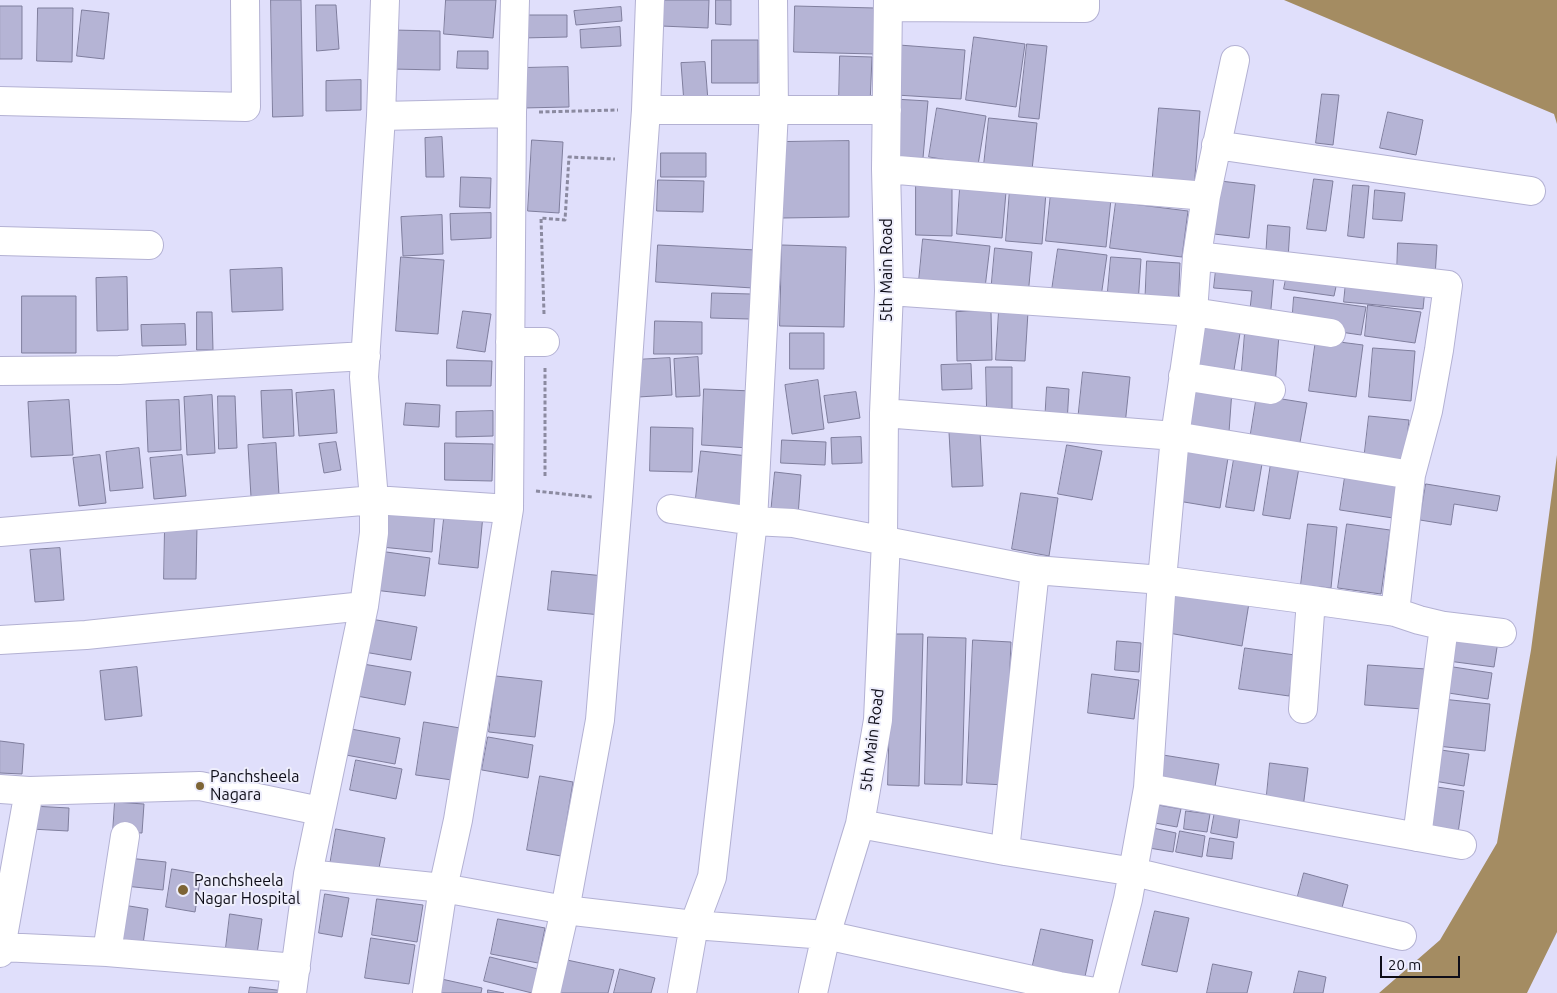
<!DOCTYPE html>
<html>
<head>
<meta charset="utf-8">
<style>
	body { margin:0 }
	#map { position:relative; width:1557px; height:993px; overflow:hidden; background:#e0dffb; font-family:Ubuntu,sans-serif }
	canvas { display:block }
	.scale { position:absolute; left:1380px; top:956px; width:80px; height:22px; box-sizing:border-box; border:2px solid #0e0d18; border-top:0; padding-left:6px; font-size:15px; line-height:18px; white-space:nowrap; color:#0e0d18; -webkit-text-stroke:4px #eeeefc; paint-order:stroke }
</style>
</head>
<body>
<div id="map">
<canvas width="1557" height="993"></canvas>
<div class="scale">20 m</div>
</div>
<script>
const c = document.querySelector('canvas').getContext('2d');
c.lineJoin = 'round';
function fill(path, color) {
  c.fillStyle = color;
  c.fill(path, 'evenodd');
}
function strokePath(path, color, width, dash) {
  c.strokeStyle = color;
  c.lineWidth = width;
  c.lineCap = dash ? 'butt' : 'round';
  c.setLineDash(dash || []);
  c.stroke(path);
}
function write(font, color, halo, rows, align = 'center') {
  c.font = font + ' Ubuntu,sans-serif';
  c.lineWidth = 4;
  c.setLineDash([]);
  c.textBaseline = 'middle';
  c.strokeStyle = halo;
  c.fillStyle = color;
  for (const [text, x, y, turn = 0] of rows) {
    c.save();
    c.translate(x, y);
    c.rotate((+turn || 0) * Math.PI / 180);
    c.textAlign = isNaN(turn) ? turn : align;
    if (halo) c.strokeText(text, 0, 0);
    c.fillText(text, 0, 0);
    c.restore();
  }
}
fill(new Path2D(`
	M1284,0H1557V124L1554,114Z
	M1557,455V932L1527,993H1379L1440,940L1497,843L1531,650Z`), '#a48c62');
const building = new Path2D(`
	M271,0H301L303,116L273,117Z
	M446,0H496L493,38L444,34Z
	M662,0H709L708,28L661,26Z
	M716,0H731V25L716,24Z
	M316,5H336L339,49L317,51Z
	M0,6H22V59H0Z
	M795,6L875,8L874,54L794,52Z
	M621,7L622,21L576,25L574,11Z
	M38,8H73L72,62L37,61Z
	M82,10L109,13L104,59L77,56Z
	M522,15H567V37L522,38Z
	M620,27L621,46L581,48L580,30Z
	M392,30L440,31V70L391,69Z
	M974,37L1025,44L1016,107L966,100Z
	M712,40H758V83H712Z
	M1027,44L1047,46L1039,119L1019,117Z
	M899,45L965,50L961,99L896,95Z
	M458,51H488V69L457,68Z
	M840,56L872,57L870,104L839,103Z
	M705,62L708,101L684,103L681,63Z
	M568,67L569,107L522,108L521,68Z
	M361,80V110L326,111V81Z
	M1322,94L1339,95L1333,145L1316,143Z
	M894,99L928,101L923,158L889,156Z
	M937,108L986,116L978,165L929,157Z
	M1159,108L1200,111L1194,189L1152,186Z
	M1388,112L1423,120L1416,155L1380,148Z
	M989,118L1037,123L1032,170L984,165Z
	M442,137L444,177H426L425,138Z
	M532,140L563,142L559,213L528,211Z
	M849,141V217L782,218L781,142Z
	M661,153H706V177H661Z
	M461,177L491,178L490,208L460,207Z
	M1314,179L1333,181L1326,231L1307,229Z
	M658,180L704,181L703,212L657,211Z
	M1220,181L1255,185L1249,238L1214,234Z
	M916,184L952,185V236L916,235Z
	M1353,185L1369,186L1364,238L1348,236Z
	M960,189L1006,192L1002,238L957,234Z
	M1010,189L1046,192L1042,244L1006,241Z
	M1375,190L1405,193L1402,221L1373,219Z
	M1051,193L1111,199L1106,247L1046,241Z
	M1116,202L1188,211L1182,257L1110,248Z
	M491,213V238L451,240L450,214Z
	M442,215L443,254L403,256L401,217Z
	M1268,225L1290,227L1288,259L1266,258Z
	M923,239L990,246L985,288L919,281Z
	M1398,243L1437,245L1435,277L1397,275Z
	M658,245L756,250L753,288L656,282Z
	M782,245L846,247L844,327L780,326Z
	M995,248L1032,252L1028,296L991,292Z
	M1058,249L1107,255L1101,297L1052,290Z
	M401,257L444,260L438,334L396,331Z
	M1111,257L1141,259L1138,304L1107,302Z
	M1147,261L1180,263L1178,308L1145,307Z
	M282,268L283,310L232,312L230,270Z
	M1216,270L1274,275L1270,320L1249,318L1252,291L1214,288Z
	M1287,274L1337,282L1334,296L1284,289Z
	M127,277L128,330L97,331L96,278Z
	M1346,282L1425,289L1423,309L1344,302Z
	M712,293L751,294L750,319L711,318Z
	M22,296H76V353H22Z
	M1294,297L1366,307L1361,335L1292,325Z
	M1368,305L1421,312L1415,343L1365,336Z
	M463,311L491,314L485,352L457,348Z
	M991,311L992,360L957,361L956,312Z
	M999,311L1028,312L1025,361L996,360Z
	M197,312H212L213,350H197Z
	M655,321L702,322V354H654Z
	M1202,322L1241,327L1233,376L1195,371Z
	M185,324L186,345L142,346L141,325Z
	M790,333H824V369H790Z
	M1245,333L1279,335L1275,385L1241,382Z
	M1316,339L1363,345L1356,397L1309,391Z
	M1373,348L1415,351L1411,401L1369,397Z
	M698,357L700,396L676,397L674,359Z
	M670,358L672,395L638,397L635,360Z
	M447,360L492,361L491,386H447Z
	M971,364L972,389L942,390L941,365Z
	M986,367H1012V410H987Z
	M1083,372L1130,377L1125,425L1078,420Z
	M818,380L824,429L792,434L785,385Z
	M1195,386L1232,390L1229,432L1191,428Z
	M1047,387L1069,389L1067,423L1045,422Z
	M704,389L752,391L749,448L702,445Z
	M292,390L294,436L263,438L261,391Z
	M334,390L337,433L299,436L296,393Z
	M856,392L860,418L828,423L824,396Z
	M212,395L215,453L187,455L184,397Z
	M1257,395L1307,403L1299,448L1250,439Z
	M218,396H235L237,448L219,449Z
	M69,400L73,455L31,457L28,402Z
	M179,400L181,450L148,452L146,401Z
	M406,403L440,405L439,427L404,425Z
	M493,411V436L456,437V412Z
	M1369,416L1409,420L1404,464L1364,460Z
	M651,427L693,428L692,472L650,471Z
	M980,431L983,486L952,487L949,432Z
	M861,437L862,463L832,464L831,438Z
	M782,440L826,442L825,465L781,463Z
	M336,442L341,470L324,473L319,444Z
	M276,443L279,495L251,497L248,445Z
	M445,443L493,444L492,481L445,480Z
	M1067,445L1102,451L1092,500L1058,494Z
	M139,448L143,488L110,491L106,452Z
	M701,451L748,456L742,512L695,507Z
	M1187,451L1228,458L1220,508L1178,501Z
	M1235,453L1263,458L1254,511L1226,507Z
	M100,455L106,503L79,506L73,458Z
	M182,455L186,496L154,499L150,458Z
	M1272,457L1300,462L1290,519L1263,515Z
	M775,472L801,475L798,516L771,513Z
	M1345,477L1398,486L1393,518L1340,510Z
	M1426,484L1500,496L1497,511L1454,504L1451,525L1420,520Z
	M1021,493L1058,498L1049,556L1012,549Z
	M384,507L435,511L432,552L381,547Z
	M445,510L483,515L478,568L439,564Z
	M1308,524L1337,527L1331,588L1301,585Z
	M1347,524L1390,530L1381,594L1338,588Z
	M165,526H197L196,579H164Z
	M60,548L64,600L35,602L30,550Z
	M379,551L430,558L425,596L374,590Z
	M552,571L605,576L601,615L548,610Z
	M1171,589L1249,603L1242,646L1163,632Z
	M371,619L417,627L411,660L364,652Z
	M892,634H923L919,786L888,785Z
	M1452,635L1498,641L1494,667L1448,661Z
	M928,637L966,638L962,785L925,784Z
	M973,640L1011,642L1005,785L967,783Z
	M1117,641L1141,643L1139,672L1115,670Z
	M1245,648L1295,655L1289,696L1239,689Z
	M363,664L411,672L405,705L357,696Z
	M1368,665L1426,669L1423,709L1365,705Z
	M1447,666L1492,673L1488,699L1442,692Z
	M137,667L142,716L105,720L100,671Z
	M1092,674L1139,680L1134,719L1088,713Z
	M496,676L542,681L535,737L489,732Z
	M1442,699L1490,704L1485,751L1437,746Z
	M424,722L460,728L452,780L416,775Z
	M351,729L400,738L395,764L346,755Z
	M488,737L533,745L528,778L482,770Z
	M0,741L24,744L22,774L0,773Z
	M1434,749L1469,754L1464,786L1428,780Z
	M1163,755L1219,764L1214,792L1158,782Z
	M356,760L402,769L396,799L350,790Z
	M1270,763L1308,768L1303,808L1266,804Z
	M540,776L573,782L561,856L527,850Z
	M1430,786L1464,791L1458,833L1424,828Z
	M115,802L144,804L142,833L113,832Z
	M1158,805L1181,809L1177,827L1155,823Z
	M32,806L69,808L68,831L31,829Z
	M1186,811L1210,814L1207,832L1184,829Z
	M1215,811L1240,816L1237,838L1211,833Z
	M1153,828L1176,833L1173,852L1149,848Z
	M336,829L385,838L378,873L330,865Z
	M1180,831L1205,836L1202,857L1176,852Z
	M1210,838L1234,842L1232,859L1207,856Z
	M128,858L166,862L163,890L125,886Z
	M172,869L201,874L195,912L166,907Z
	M1304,873L1348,885L1339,919L1295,907Z
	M325,894L349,898L342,937L319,933Z
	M377,899L423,905L417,942L372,935Z
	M123,905L148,909L142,951L117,947Z
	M1155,911L1189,918L1177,972L1142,965Z
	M230,914L262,919L256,961L225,956Z
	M498,919L545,928L538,963L491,954Z
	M1041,929L1093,940L1084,981L1032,969Z
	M371,938L415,945L409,984L365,978Z
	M490,957L538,969L532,993L484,981Z
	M567,960L614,970L608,993H559Z
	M1213,964L1252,972L1247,993H1207Z
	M620,969L655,978L651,993H614Z
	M1299,971L1326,977L1323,993H1294Z
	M437,978L482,988L481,993H433Z
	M250,987L285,991V993H249Z
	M488,990L504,993H488Z`);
fill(building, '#b5b4d5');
strokePath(building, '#7f7e9d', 1);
const street = new Path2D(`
	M888,7L1085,8V0
	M0,101L246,107L245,0
	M646,110H887
	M381,116L512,113
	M1216,145L1531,191
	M886,169L1206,196
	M0,241L149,245
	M1197,256L1448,285L1439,350L1428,411L1411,475L1395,612
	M889,291L1193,312L1331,333
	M510,342H545
	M0,371L119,370L366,356
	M1183,376L1271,390
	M884,413L1175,436L1411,475
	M671,509L753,521L793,523L1035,570L1162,580L1311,600L1395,612L1419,620L1444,626L1417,837
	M0,532L374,500L509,509
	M883,540L884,413L889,291L886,169L888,0
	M1444,626L1502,633
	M0,640L86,635L364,606
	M1303,709L1311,600
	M1148,788L1462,845
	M0,789L29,791L200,786L320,811
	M860,824L1005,851L1134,872L1402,936
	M1005,851L1035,570
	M308,874L443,888L565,910L694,925L826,935L1059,986L1102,993
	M1,947L107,952L296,968
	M107,952L125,836
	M0,953L29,791
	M292,993L308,874L364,606L374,533V500L364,377L381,116L385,0
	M427,993L443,888L458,820L509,509L512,113L515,0
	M546,993L565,910L600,720L618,500L646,110L650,0
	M682,993L694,925L712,877L753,521L774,111L773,0
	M813,993L826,935L860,824L878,720L886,540
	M1104,993L1128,899L1148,788L1162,580L1175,436L1193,312L1197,256L1206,196L1235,60`);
strokePath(street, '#b3b1d3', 30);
strokePath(new Path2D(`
	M539,112L618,110
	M544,314L541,218L565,220L569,157L615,159
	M545,368V477
	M536,491L592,497`), '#8b8aa0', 3, [4, 2.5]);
strokePath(street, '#fff', 28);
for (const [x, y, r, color] of [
	[200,786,5,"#7d6435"],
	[183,890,6,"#7d6435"]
]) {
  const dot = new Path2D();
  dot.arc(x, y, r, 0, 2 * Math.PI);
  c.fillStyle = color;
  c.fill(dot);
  strokePath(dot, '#eeeefc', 2);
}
write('16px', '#0e0d18', '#eeeefc', [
	["5th Main Road",887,270,-90],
	["5th Main Road",872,740,-83]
]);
write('16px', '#0e0d18', '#eeeefc', [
	["Panchsheela",210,777],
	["Nagara",210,795],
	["Panchsheela",194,881],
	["Nagar Hospital",194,899]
], 'left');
</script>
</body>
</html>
